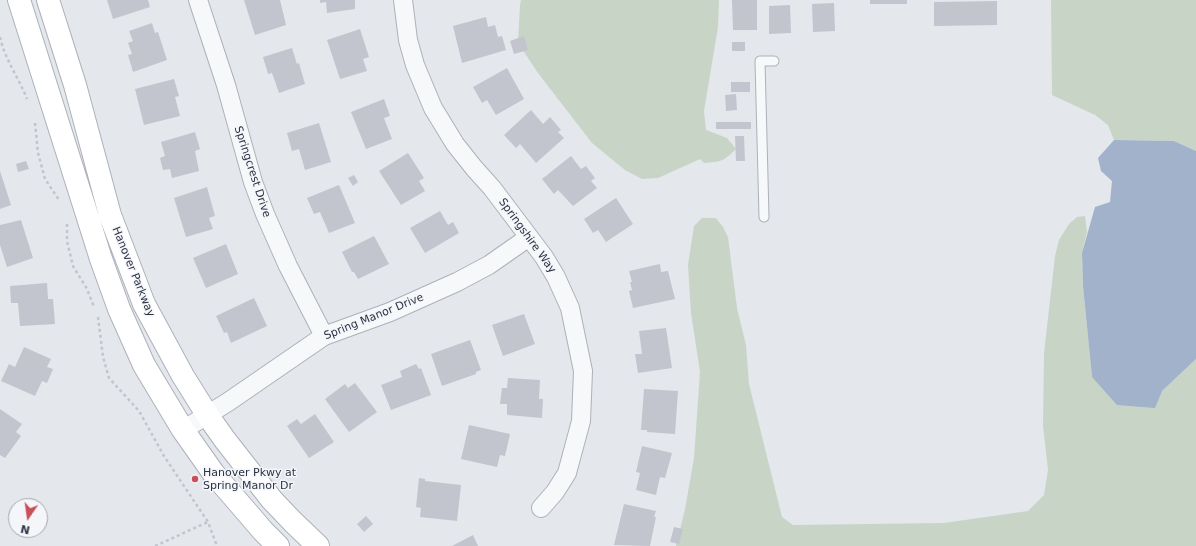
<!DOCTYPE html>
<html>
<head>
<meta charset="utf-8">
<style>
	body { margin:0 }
	#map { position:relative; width:1196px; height:546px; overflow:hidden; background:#e4e7ec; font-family:"DejaVu Sans",sans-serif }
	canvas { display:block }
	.north { position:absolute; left:8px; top:498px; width:40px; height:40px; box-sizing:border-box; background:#f4f6f9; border:1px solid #a4a8b1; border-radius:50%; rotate:193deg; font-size:11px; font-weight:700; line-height:16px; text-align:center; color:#2c3344 }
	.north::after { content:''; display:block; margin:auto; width:14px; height:18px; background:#ca4f59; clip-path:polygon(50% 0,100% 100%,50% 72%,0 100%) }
</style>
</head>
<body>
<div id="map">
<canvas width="1196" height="546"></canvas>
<div class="north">N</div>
</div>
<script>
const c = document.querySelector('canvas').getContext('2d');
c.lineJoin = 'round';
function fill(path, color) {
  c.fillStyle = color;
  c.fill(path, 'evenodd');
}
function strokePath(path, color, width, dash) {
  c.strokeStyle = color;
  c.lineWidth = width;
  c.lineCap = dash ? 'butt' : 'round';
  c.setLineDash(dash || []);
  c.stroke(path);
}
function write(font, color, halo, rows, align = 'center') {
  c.font = font + ' "DejaVu Sans",sans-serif';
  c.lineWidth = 3;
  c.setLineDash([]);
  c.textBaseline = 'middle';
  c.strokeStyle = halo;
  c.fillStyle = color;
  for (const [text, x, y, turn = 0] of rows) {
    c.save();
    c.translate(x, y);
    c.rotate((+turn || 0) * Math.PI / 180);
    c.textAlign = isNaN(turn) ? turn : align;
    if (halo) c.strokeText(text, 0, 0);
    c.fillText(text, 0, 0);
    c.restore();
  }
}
fill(new Path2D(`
	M521,0H719L718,27L704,111L706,130L727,138L736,149C724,161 721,162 704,163L700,159L658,178L642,179L625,170L592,143L538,73L518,43L520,5Z
	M1051,0H1196V151L1174,141L1114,140L1108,125L1095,115L1052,95Z
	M1085,216L1087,232L1082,253L1083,286L1092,377L1162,391L1196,359V546H676L685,509L694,458L700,372L691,313L688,265L694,226L702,218H716L723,227L728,237L737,308L746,345L749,384L782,517L793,525L944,523L1028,511L1044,495L1048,470L1043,426L1044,353L1055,256L1059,240L1069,224L1077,217Z`), '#c8d5c6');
fill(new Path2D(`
	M1114,140L1174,141L1196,151V359L1162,391L1155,408L1117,405L1092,377L1083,286L1082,253L1095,207L1110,202L1112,181L1101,171L1098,158Z`), '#a1b2ca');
fill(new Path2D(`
	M107,0H148L150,7L113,19Z
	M244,0H280L286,25L255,35Z
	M320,0H355V9L327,13L326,2L320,3Z
	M732,0H757V30H733Z
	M870,0H907V4H870Z
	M997,1V25L934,26V2Z
	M834,3L835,31L813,32L812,4Z
	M790,5L791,33L769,34V6Z
	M486,17L488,27L495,25L498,37L502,36L506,50L462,63L453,26Z
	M152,23L155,33L158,32L167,60L133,72L128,55L132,54L128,43L133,41L129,31Z
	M360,29L369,57L363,59L367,71L340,79L327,40Z
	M524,36L528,50L514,54L510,41Z
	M732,42H745V51H732Z
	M292,48L297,64L299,63L305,84L279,93L272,73L268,74L263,57Z
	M507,68L524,99L496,115L487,100L482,103L473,87Z
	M174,79L179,96L175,97L180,116L144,125L135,89Z
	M731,82H750V92H731Z
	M736,94L737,110L726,111L725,95Z
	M384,99L390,116L384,118L392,139L366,149L351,112Z
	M531,110L543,124L550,117L561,130L558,132L564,138L536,163L520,144L516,148L504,135Z
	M716,122H751V129H716Z
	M319,123L331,162L305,170L299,149L292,151L287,133Z
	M195,132L200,149L195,151L199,171L172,178L170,169L163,170L160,158L165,156L161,142Z
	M735,136H744L745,161H736Z
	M408,153L424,178L419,181L425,191L401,205L379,171Z
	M571,156L581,169L586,166L595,178L591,181L597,188L573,206L558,190L554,194L542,179Z
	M26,161L29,169L18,172L16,164Z
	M0,171L11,205L0,209Z
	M354,175L358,182L353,186L348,178Z
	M339,185L355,223L329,233L320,212L314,214L307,198Z
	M207,187L215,216L209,218L213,229L186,237L174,198Z
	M616,198L633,224L606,242L598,230L593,233L584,219Z
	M440,211L448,225L453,222L459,233L425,253L410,228Z
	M21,220L33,258L7,267L0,245V225Z
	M374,236L389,264L358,279L354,272H352L342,252Z
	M226,244L238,274L206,288L193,258Z
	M660,264L661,272L668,271L675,299L633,308L629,291L632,290L630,282H632L629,271Z
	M47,283L48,299H53L55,324L20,326L18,303H11L10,286Z
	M254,298L267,326L231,343L227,332L224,333L216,316Z
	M524,314L535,344L503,356L492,325Z
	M666,328L672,368L638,373L635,354H642L639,331Z
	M470,340L481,370L476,372V374L442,386L431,354Z
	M24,347L51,359L47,367L53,369L47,383L42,381L35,396L1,381L9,364L15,367Z
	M416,364L419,369L421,368L431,395L391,410L381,385L402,377L400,371Z
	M508,378L540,380L539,399H543L542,418L507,415V404H500L502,388H507Z
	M355,383L377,412L349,432L325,399L345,384L348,388Z
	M644,389L678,391L675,434L647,432V430H641Z
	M0,409L22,424L16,432L21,436L5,458L0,455Z
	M315,414L334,442L309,458L287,426L297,419L301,424Z
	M469,425L510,434L505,456L500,455L497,467L461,459Z
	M642,446L672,453L665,478L660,477L656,495L636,490L640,473L636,472Z
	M419,478L425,479V481L461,485L457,521L420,517L421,508L416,507Z
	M624,504L656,511L654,517H656L650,546L614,545Z
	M366,516L373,524L364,532L357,524Z
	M674,527L683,529L679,544L670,542Z
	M473,535L478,546H452Z`), '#c2c5ce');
const lane = new Path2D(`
	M764,217L760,61H774`);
const street = new Path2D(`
	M198,0L226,85L253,182L265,214L288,266L324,336
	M403,0L408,40L415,65L433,108L455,144L474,168L492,188L544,257L556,277L570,308L583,371L581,421L567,473L555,492L541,508
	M183,430L228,402L324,336L390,312L457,282L489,265L529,237`);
const secondary = new Path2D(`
	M19,0L101,259L119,309L144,365L183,430L214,474L263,531L278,546
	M48,0L75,85L110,215L144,304L183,376L208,416L225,440L272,500L293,522L318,546`);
strokePath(lane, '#adb1ba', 11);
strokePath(street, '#adb1ba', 20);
strokePath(secondary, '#adb1ba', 24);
strokePath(new Path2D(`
	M0,37C5,60 19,78 27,99
	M35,123L38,153L45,179L59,200
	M67,224V241L73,266L87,289L94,307
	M98,317L103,357L109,378L139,411L164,456L208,522L217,546
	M155,546L208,522`), '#c2c5cb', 2.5, [3, 3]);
strokePath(lane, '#f7f8fa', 9);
strokePath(street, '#f7f8fa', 18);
strokePath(secondary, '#fff', 22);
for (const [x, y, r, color] of [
	[195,479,4,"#ca4f59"]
]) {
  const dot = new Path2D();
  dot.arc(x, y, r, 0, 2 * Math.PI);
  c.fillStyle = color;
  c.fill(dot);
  strokePath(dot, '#f4f6f9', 1.5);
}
write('11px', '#2c3344', '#f4f6f9', [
	["Springcrest Drive",252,172,72],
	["Springshire Way",527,236,54],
	["Hanover Parkway",133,272,68],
	["Spring Manor Drive",374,317,-22]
]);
write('11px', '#2c3344', '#f4f6f9', [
	["Hanover Pkwy at",203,473],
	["Spring Manor Dr",203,486]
], 'left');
</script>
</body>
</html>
